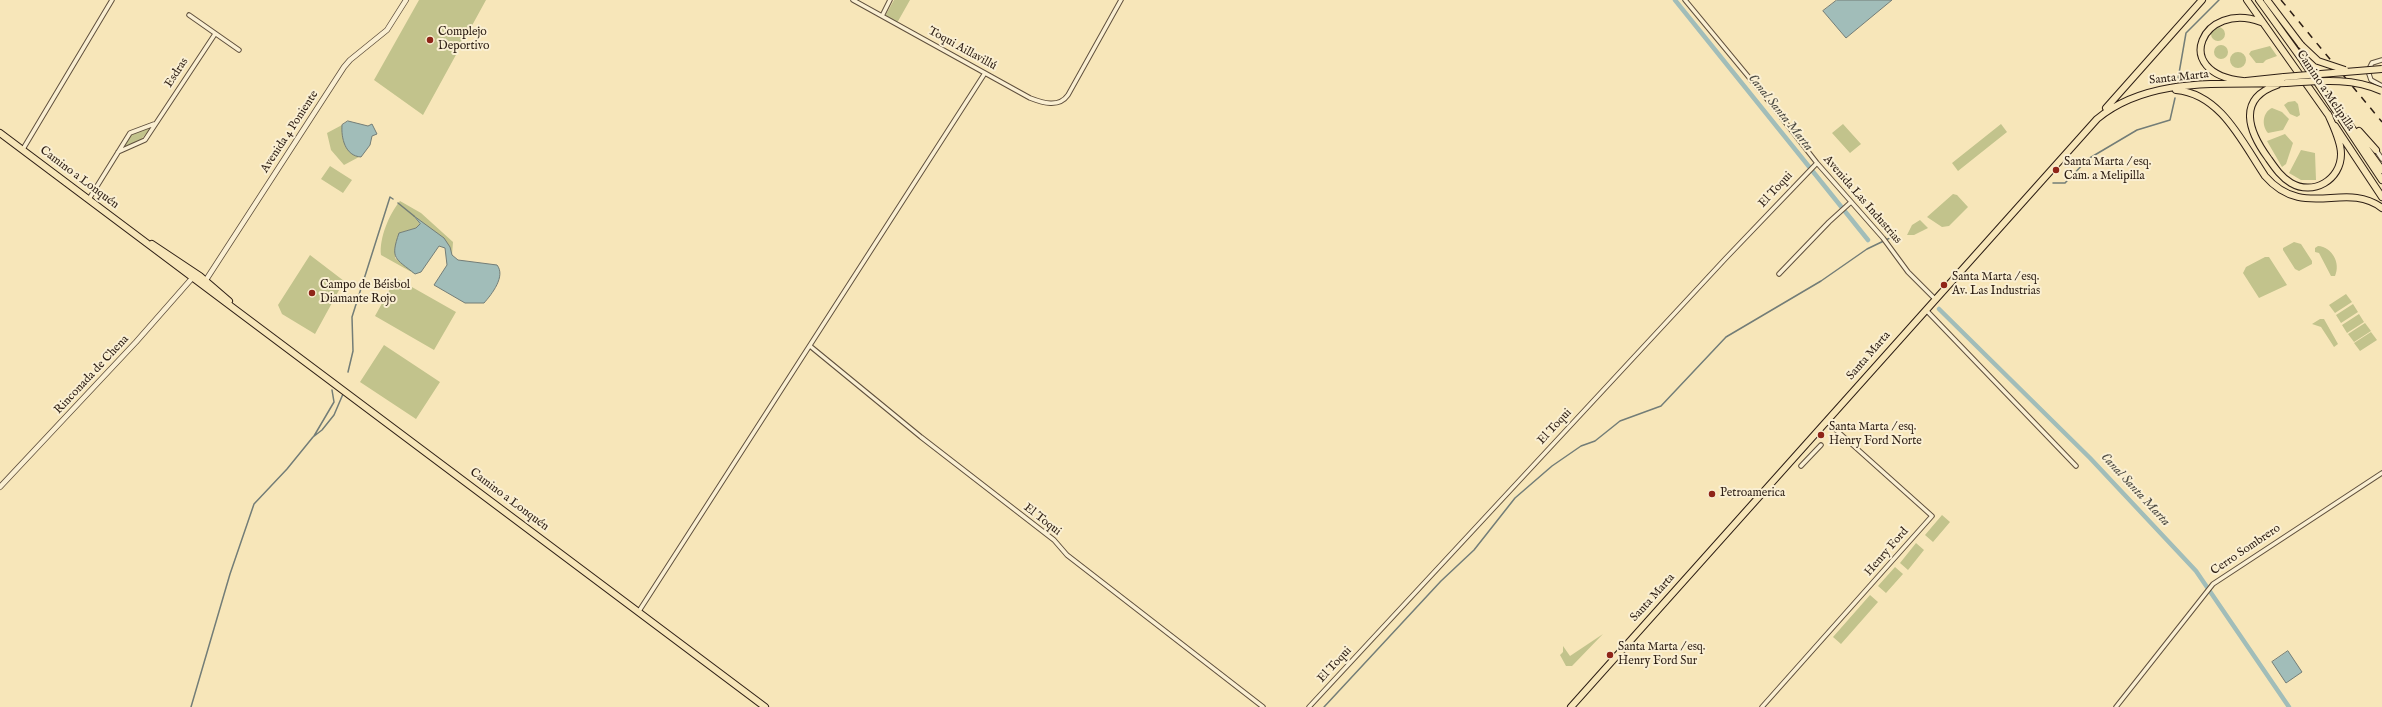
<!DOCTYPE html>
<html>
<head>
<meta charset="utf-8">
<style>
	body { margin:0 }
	canvas { display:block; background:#f7e6b9 }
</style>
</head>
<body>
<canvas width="2382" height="707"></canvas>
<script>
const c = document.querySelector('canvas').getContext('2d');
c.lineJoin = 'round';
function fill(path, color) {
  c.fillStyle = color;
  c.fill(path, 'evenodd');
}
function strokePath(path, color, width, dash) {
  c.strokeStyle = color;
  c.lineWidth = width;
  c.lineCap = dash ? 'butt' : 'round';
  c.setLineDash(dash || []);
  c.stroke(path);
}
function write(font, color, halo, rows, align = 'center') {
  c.font = font + ' "IM FELL English",serif';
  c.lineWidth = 4;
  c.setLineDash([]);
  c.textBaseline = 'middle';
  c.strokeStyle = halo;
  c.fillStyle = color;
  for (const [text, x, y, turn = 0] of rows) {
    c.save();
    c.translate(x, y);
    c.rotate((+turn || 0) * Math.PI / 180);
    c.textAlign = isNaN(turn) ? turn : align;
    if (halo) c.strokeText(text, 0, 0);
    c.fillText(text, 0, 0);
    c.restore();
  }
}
fill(new Path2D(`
	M419,0H486L423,115L374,80Z
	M894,0H910L897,23L885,16Z
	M2211 34a7 7 0 1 1 14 0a7 7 0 1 1-14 0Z
	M2214 52a7 7 0 1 1 14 0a7 7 0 1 1-14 0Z
	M2270,46L2277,56L2266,60L2263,63H2256L2249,54L2251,51Z
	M2230 60a8 8 0 1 1 16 0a8 8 0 1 1-16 0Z
	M2288,102L2295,101L2298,104L2300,115L2297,117L2290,114L2284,105Z
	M2272,108L2282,112L2289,119L2283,130L2268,133C2261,125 2263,112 2272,108Z
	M1843,124L1861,144L1850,153L1832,133Z
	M2001,124L2007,132L1958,171L1952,163Z
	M342,125C341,139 346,151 359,157L344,165L331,150L327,133Z
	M151,128L138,143L121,148C127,134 137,130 151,128Z
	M2285,134L2293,143L2286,164L2282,167L2267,141Z
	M2301,150L2315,153L2316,180H2301L2289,173Z
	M330,166L352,180L343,193L321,179Z
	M1953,194L1957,195L1968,207L1949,226L1942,227L1927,217Z
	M400,201L421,213L453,242L452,255L450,247L414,217L420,224L416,228L399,233L395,258L415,274L381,255C379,239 389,214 400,201Z
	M1920,220L1928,228L1914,235H1907L1912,225Z
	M2294,242L2301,244L2312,261V264L2299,271L2295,269L2283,250V248Z
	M2318,246C2332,247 2341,263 2335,276H2331L2319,253L2315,252V248Z
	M310,255L344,281L315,334L282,314L278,305Z
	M2265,257H2269L2287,285L2259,298L2243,273L2246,267Z
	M396,278L456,312L434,350L375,316Z
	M2346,294L2352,302L2335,313L2329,305Z
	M2353,304L2358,312L2341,323L2336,315Z
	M2359,314L2364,322L2347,333L2342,325Z
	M2320,319H2324L2338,344L2334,347L2321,327L2312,324Z
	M2365,323L2371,331L2354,342L2348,334Z
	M2371,332L2377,340L2360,351L2354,343Z
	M384,345L440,382L416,419L360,382Z
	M1942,515L1950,522L1933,542L1925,535Z
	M1916,543L1924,550L1908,570L1900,563Z
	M1895,567L1903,574L1886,593L1878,586Z
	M1870,595L1878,602L1841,644L1833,637Z
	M1603,634L1572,666H1566L1560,655L1563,652V646L1570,656Z`), '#c2c38c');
const water = new Path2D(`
	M1837,0H1892L1846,38L1823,11Z
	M348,121L368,126L372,124L377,134L372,136L370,145L361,157C345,156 341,138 342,125Z
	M414,216L444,238L450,247L452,255L458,260L497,265C506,276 492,294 484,303H465L434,285L447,265L445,248L439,246L421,272L415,274C395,258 390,259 399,233L416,228L420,224Z
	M2288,651L2302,672L2286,683L2272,662Z`);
fill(water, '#a1bdb9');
strokePath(water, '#737d77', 1);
strokePath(new Path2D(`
	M2178,79L2186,33L2219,0
	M2053,183H2065L2088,159L2137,130L2170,120L2175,98
	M398,203L414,216
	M348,372L353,351L352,317L390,197L393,199
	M314,436L334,402L332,390
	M191,707L230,574L254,504L287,469L313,437L322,430L334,415L343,394
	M1324,707L1441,581L1474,550L1515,498L1552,466L1581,446L1595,441L1620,421L1661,406L1726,337L1821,281L1867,249L1892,237`), '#737d77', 1.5);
strokePath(new Path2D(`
	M1675,0L1868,240
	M1939,309L2090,458L2196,571L2289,707`), '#a1bdb9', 4.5);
const minor = new Path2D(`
	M853,0L1030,98C1043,103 1059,108 1068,95L1121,0
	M1685,0L1771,104L1817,163L1883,238L1908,272L1935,299
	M189,15L239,50
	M882,16L890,0
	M2382,60L2372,63L2368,71L2371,80L2382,86
	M23,149L112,0
	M2376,150L2382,159
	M118,152L145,140L215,34
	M89,199L130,133L154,124
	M1779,274L1829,222L1851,202
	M1926,310L2076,466
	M810,346L921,437L1054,540L1067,555L1263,707
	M1801,466L1821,445
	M639,611L985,73
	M1309,707L1726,258L1817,163
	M1762,707L1932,516L1826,421
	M2116,707L2213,584L2382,473`);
const tertiary = new Path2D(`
	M204,283L344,67L350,60L387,30L406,0
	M0,487L136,342L194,276`);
const primary = new Path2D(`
	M2247,0L2329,116
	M2259,0L2303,61L2382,180
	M2267,0L2301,45
	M2243,81C2169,73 2203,0 2261,22
	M2246,81L2284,77
	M2277,85C2236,99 2249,132 2268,158C2275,168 2281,177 2291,183C2313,196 2341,180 2341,154C2341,141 2333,126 2328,114
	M2176,90C2221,94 2242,142 2265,176C2304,221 2345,180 2382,208
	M2106,108L2202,0
	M2344,117L2382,170
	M2335,126L2382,197
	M2359,131L2376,150
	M0,133L765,707
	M152,244L200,276L229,301
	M1571,707L2097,119C2149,76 2222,85 2286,83`);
strokePath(minor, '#60503d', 5.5);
strokePath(tertiary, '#60503d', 6);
strokePath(primary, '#2d1e14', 8);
strokePath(minor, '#faefd2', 3.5);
strokePath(tertiary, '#faefd2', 4.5);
strokePath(primary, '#f7e6b9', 6);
strokePath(new Path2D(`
	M2281,0L2382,122`), '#2d1e14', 1.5, [7, 7]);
const primaryBridge = new Path2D(`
	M2301,45L2318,61L2345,70
	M2284,77L2382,69
	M2286,83C2319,81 2351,77 2382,91`);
strokePath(primaryBridge, '#2d1e14', 8, []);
strokePath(primaryBridge, '#f7e6b9', 6);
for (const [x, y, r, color] of [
	[430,40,4,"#8f2418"],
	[2056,170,4,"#8f2418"],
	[1944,285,4,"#8f2418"],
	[312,293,4,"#8f2418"],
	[1821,435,4,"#8f2418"],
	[1712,494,4,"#8f2418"],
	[1610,655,4,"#8f2418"]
]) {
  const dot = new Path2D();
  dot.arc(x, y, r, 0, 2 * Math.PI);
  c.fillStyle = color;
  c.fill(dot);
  strokePath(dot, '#faefd2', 1.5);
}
write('12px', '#2d1e14', '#faefd2', [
	["Complejo",438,33],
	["Deportivo",438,47],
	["Santa Marta / esq.",2064,163],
	["Cam. a Melipilla",2064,177],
	["Santa Marta / esq.",1952,278],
	["Av. Las Industrias",1952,292],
	["Campo de Béisbol",320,286],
	["Diamante Rojo",320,300],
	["Santa Marta / esq.",1829,428],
	["Henry Ford Norte",1829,442],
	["Petroamerica",1720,494],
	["Santa Marta / esq.",1618,648],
	["Henry Ford Sur",1618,662]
], 'left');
write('12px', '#2d1e14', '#faefd2', [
	["Toqui Aillavillú",962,49,29],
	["Esdras",177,73,-57],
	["Santa Marta",2179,78,-6],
	["Camino a Melipilla",2325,91,56],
	["Avenida 4 Poniente",290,132,-57],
	["Camino a Lonquén",79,178,37],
	["El Toqui",1776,190,-47],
	["Avenida Las Industrias",1862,200,49],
	["Santa Marta",1869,356,-49],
	["Rinconada de Chena",92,375,-47],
	["El Toqui",1555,427,-47],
	["Camino a Lonquén",509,500,37],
	["El Toqui",1042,520,38],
	["Cerro Sombrero",2246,550,-34],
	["Henry Ford",1887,552,-49],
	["Santa Marta",1653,598,-48],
	["El Toqui",1335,665,-47]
]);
write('italic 13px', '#504e46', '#faefd2', [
	["Canal Santa Marta",1780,113,51],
	["Canal Santa Marta",2135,490,47]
]);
</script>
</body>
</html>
